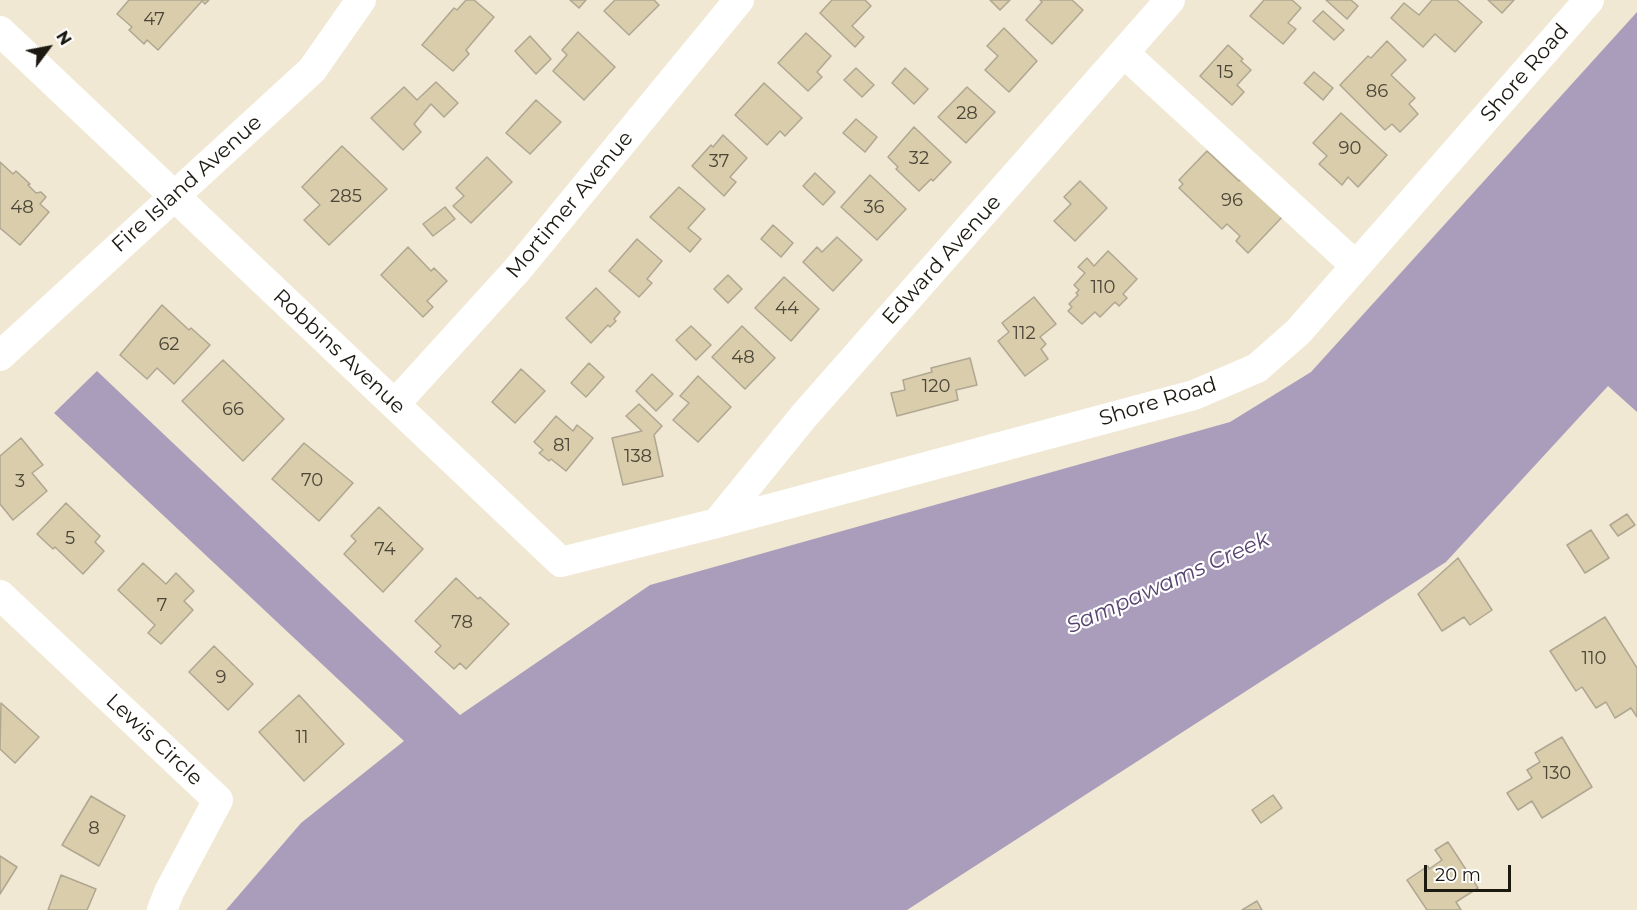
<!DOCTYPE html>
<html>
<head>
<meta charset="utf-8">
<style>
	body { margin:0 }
	#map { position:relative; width:1637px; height:910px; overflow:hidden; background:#f0e8d2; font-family:Montserrat,sans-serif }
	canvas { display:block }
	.north { position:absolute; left:18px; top:18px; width:60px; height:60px; -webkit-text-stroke:4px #fff; paint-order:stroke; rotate:58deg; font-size:16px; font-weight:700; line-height:24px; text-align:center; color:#1c1911 }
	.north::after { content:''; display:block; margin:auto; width:21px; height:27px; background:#1c1911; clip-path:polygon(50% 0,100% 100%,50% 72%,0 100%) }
	.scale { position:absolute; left:1424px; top:865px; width:87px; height:27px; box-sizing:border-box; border:3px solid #1c1911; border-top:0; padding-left:8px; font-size:18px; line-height:21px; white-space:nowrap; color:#1c1911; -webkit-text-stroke:4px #fff; paint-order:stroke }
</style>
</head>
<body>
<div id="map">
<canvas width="1637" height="910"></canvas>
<div class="north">N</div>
<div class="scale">20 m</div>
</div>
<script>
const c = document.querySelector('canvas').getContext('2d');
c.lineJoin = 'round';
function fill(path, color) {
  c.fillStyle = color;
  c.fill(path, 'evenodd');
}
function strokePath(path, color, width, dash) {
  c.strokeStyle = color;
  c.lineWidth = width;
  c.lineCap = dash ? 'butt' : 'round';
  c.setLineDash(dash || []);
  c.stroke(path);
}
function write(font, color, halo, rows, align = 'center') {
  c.font = font + ' Montserrat,sans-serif';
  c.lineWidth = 4.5;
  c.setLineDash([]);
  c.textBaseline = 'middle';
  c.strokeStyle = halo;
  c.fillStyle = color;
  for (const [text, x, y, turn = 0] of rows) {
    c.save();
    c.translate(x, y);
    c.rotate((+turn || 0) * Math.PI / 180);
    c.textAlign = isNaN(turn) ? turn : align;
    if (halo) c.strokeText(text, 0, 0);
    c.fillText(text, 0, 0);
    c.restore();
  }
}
fill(new Path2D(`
	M1637,12V412L1608,386L1446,562L907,910H226L301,823L404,741L54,413L97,371L460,715L650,585L1230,422L1311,372Z`), '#aa9dbc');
const building = new Path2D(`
	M129,0H209L205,4L202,1L158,50L147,40L144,44L129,30L132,27L117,14Z
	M466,0H474L494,17L466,50L469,54L453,71L422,45L454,8L457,10Z
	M570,0H586L579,8Z
	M615,0H654L659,5L629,35L604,11Z
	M832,0H865L871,6L852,26L864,37L855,47L820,13Z
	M990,0H1010L1000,10Z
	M1040,0H1072L1083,10L1052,44L1026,20L1042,2Z
	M1264,0H1292L1301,8L1288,23L1296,29L1283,44L1250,16Z
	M1326,0H1351L1358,6L1347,19Z
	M1432,0H1457L1482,22L1455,52L1435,34L1423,47L1391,18L1404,3L1419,15Z
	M1488,0H1514L1502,13Z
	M1323,11L1344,30L1334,40L1313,21Z
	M1004,28L1037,61L1009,92L985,70L998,56L987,46Z
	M578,32L615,67L584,100L553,71L567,55L562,50Z
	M806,33L831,56L817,72L822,77L808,91L778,63Z
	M530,36L551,59L536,74L515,51Z
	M1387,41L1406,60L1391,75L1415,98L1409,104L1418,114L1400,132L1392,124L1385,130L1340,85L1368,56L1371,58Z
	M1228,45L1243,59L1241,61L1251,70L1237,85L1244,92L1232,105L1200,76Z
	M856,68L874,85L862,97L844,80Z
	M905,68L928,89L914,104L892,83Z
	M1314,72L1333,88L1323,100L1304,83Z
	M436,82L458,103L444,117L431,104L414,124L421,132L403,150L371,118L404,87L417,100Z
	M764,83L802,118L785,136L780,131L767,145L735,115Z
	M967,87L995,112L966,143L938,117Z
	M536,100L561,122L530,154L506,133Z
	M1341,113L1387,155L1358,187L1348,177L1342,185L1319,164L1327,156L1313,143Z
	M856,119L877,137L865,152L843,133Z
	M914,127L951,162L933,181L931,179L919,191L896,169L898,167L888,157Z
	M723,135L747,158L730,177L736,182L724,196L692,166L711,145L713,147Z
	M342,146L387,189L329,245L304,220L320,205L302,187Z
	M1207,151L1239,181L1244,176L1284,215L1248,253L1236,241L1240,236L1227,224L1222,229L1179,188L1183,184L1179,180Z
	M487,157L512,182L471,223L453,206L464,196L456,188Z
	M0,162L13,174L16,171L30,184L28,185L36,193L41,192L46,197L40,204L49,212L20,245L0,228Z
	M815,173L835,192L823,205L803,186Z
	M870,175L906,209L877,240L841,207Z
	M1080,181L1107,208L1075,241L1054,221L1071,204L1064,197Z
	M679,187L705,209L688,228L701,239L690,252L650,217Z
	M445,207L455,219L433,236L423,224Z
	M773,225L793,243L781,257L761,239Z
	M837,237L862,260L833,291L803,262L817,247L822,252Z
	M637,239L662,261L647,279L652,283L639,297L609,271Z
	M408,247L431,271L434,268L447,281L427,301L433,307L423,317L381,275Z
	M1108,251L1137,279L1123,294L1127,298L1119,306L1115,302L1100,317L1095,312L1082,324L1068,311L1072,307L1069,304L1078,295L1076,293L1079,290L1074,285L1085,273L1078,267L1087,258L1094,266Z
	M728,275L742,289L728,303L714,289Z
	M784,277L819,309L791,341L755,308Z
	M596,288L620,312L614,319L616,321L610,327L608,325L591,343L566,318Z
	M1034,297L1056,324L1040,337L1046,344L1041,349L1048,359L1025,376L998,341L1009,332L1002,323Z
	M162,305L189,330L191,328L210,345L174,384L157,368L147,379L120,355Z
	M691,326L711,345L696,360L676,340Z
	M742,326L775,358L745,389L712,357Z
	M970,358L977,385L956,390L958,400L897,416L891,393L905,390L903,380L932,372L931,368Z
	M223,360L284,419L243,461L182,401Z
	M589,363L604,377L586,397L571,383Z
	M521,369L545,391L515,423L492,402Z
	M652,374L673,394L656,411L636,391Z
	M698,376L731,407L698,442L673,420L689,403L680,396Z
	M639,404L662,426L654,435L663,476L623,485L612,438L642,431L626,416Z
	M556,416L573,431L577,425L593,438L566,471L551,459L549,461L539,453L543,450L534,442Z
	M21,438L43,465L32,473L47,491L13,520L0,504V456Z
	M304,443L353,483L319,521L272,479Z
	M66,503L100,536L95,542L104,551L83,574L55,547L53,549L37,534Z
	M379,507L423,549L383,592L344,554L356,541L351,536Z
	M1627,514L1635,525L1618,536L1610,525Z
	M1591,530L1609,558L1585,573L1567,545Z
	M1458,558L1492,610L1470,625L1464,617L1442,631L1418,594Z
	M143,563L166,584L176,573L194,591L184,601L193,610L161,644L148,633L155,625L118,590Z
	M456,578L478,599L480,597L509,624L466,669L460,663L454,669L435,652L441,646L415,621Z
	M1605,617L1637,668V717L1631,708L1615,718L1606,702L1596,708L1582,687L1576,691L1550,651Z
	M214,646L253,684L228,710L189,672Z
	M299,695L344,744L304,781L259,732Z
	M1,703L39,737L15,763L0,749Z
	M1562,737L1592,787L1542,818L1532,801L1518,810L1507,793L1532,778L1527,770L1540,762L1535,753Z
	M1273,795L1282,808L1261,823L1252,810Z
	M91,796L125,816L99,866L62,845Z
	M1448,842L1478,888L1456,902L1461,910H1427L1407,880L1428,866L1429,869L1442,860L1435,850Z
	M0,856L17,867L0,894Z
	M61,875L96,889L87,910H48Z
	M1257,901L1262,910H1242Z`);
fill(building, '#d9cdab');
strokePath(building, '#afa792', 1.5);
strokePath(new Path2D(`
	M0,31L561,562L717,523L1194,395L1257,368L1298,332L1589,0
	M1124,53L1356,266
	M0,356L312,70L361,0
	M395,404L517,270L739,0
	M717,523L803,417L1170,0
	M0,595L218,800L169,892L162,910`), '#fff', 30);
write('18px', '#4b4638', null, [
	["47",154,20],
	["15",1225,73],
	["86",1377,92],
	["28",967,114],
	["90",1350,149],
	["32",919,159],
	["37",719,162],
	["285",346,197],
	["96",1232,201],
	["48",22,208],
	["36",874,208],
	["110",1103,288],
	["44",787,309],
	["112",1024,334],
	["62",169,345],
	["48",743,358],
	["120",936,387],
	["66",233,410],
	["81",562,446],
	["138",638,457],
	["70",312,481],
	["3",20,482],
	["5",70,539],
	["74",385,550],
	["7",162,606],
	["78",462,623],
	["110",1594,659],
	["9",221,678],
	["11",302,738],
	["130",1557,774],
	["8",94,829]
]);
write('21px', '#1c1911', '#fff', [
	["Shore Road",1525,73,-49],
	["Fire Island Avenue",187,184,-42],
	["Mortimer Avenue",570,205,-50],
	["Edward Avenue",942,260,-48],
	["Robbins Avenue",339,352,43],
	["Shore Road",1158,402,-17],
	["Lewis Circle",154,740,43]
]);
write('italic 22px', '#584471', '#fff', [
	["Sampawams Creek",1168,583,-24]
]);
</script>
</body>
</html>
